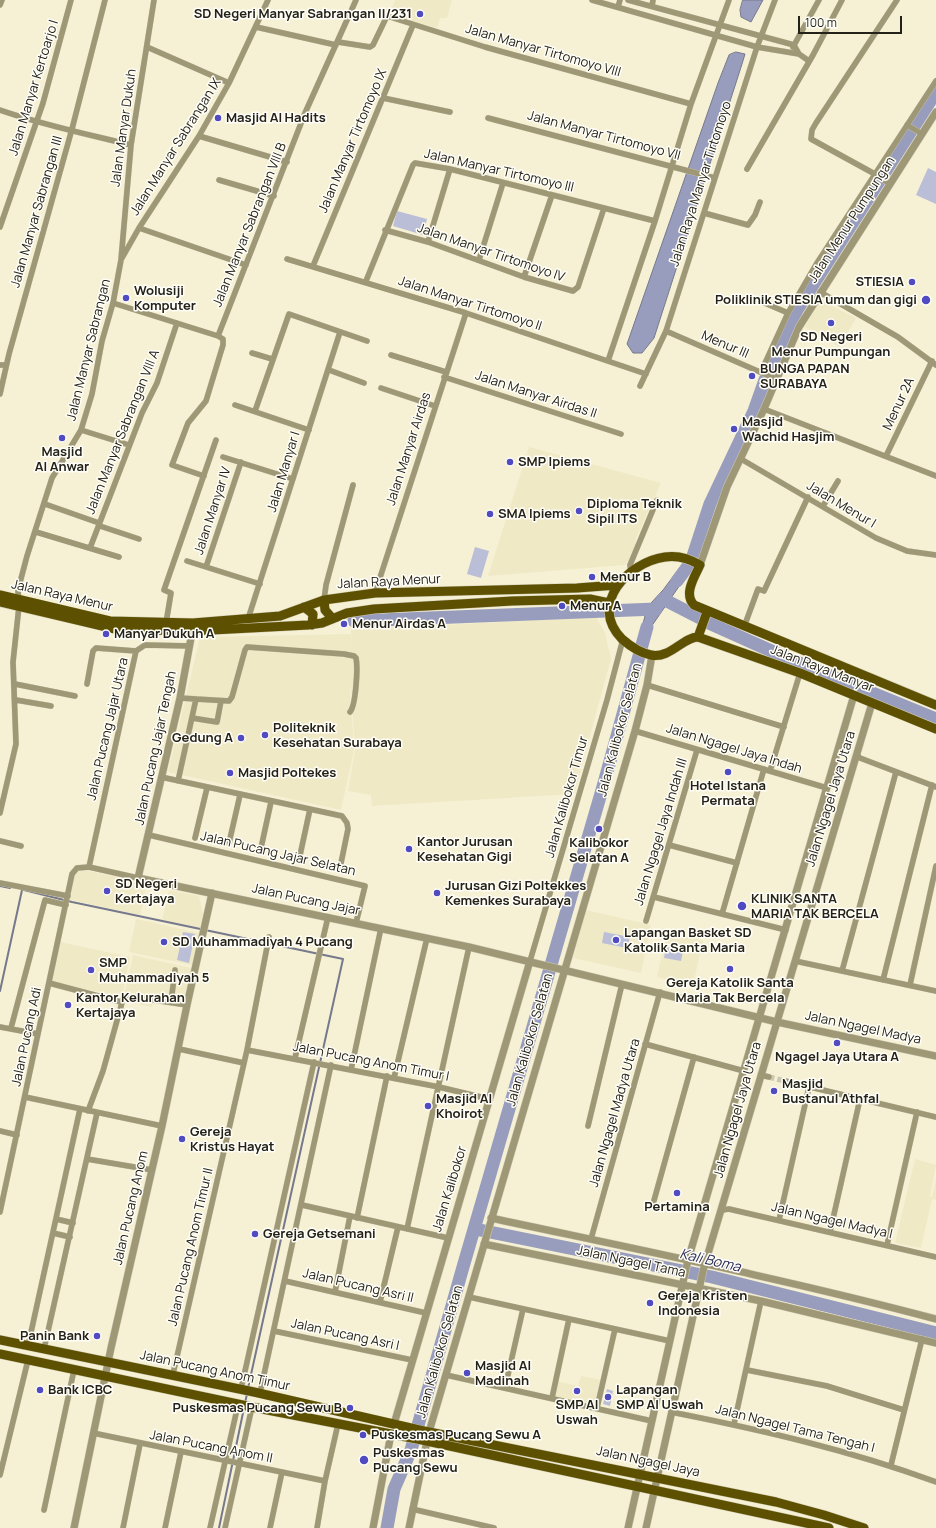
<!DOCTYPE html>
<html>
<head>
<meta charset="utf-8">
<style>
	body { margin:0 }
	#map { position:relative; width:936px; height:1528px; overflow:hidden; background:#f6f1d5; font-family:Manrope,sans-serif }
	canvas { display:block }
	.scale { position:absolute; left:798px; top:16px; width:104px; height:18px; box-sizing:border-box; border:2px solid #242218; border-top:0; padding-left:5px; font-size:12px; line-height:14px; white-space:nowrap; color:#242218; -webkit-text-stroke:3px #fffef8; paint-order:stroke }
</style>
</head>
<body>
<div id="map">
<canvas width="936" height="1528"></canvas>
<div class="scale">100 m</div>
</div>
<script>
const c = document.querySelector('canvas').getContext('2d');
c.lineJoin = 'round';
function fill(path, color) {
  c.fillStyle = color;
  c.fill(path, 'evenodd');
}
function strokePath(path, color, width, dash) {
  c.strokeStyle = color;
  c.lineWidth = width;
  c.lineCap = dash ? 'butt' : 'round';
  c.setLineDash(dash || []);
  c.stroke(path);
}
function write(font, color, halo, rows, align = 'center') {
  c.font = font + ' Manrope,sans-serif';
  c.lineWidth = 3;
  c.setLineDash([]);
  c.textBaseline = 'middle';
  c.strokeStyle = halo;
  c.fillStyle = color;
  for (const [text, x, y, turn = 0] of rows) {
    c.save();
    c.translate(x, y);
    c.rotate((+turn || 0) * Math.PI / 180);
    c.textAlign = isNaN(turn) ? turn : align;
    if (halo) c.strokeText(text, 0, 0);
    c.fillText(text, 0, 0);
    c.restore();
  }
}
fill(new Path2D(`
	M395,0H452L447,18H440L437,28L394,16L390,12Z
	M820,300L856,318L839,347L805,327Z
	M529,447L661,483L636,538L635,551L625,565L488,576Z
	M596,617L605,633L611,659L574,794L372,806L371,795L348,791L355,750L351,693L352,681L350,693L354,750L341,810L168,772L200,637L351,634L352,664L351,627H407Z
	M73,868L147,883L140,915L67,899Z
	M169,890L199,896L203,914L199,929L162,920Z
	M586,910L651,925L641,973L573,958Z
	M136,919L199,933L192,965L129,952Z
	M667,931L703,941L693,985L657,977Z
	M60,942L130,957L122,997L52,982Z
	M133,955L191,968L183,1005L154,999L152,1007L123,1001Z
	M915,1159L936,1165L930,1196L932,1197L936,1179V1200L932,1199L921,1248L895,1243Z
	M581,1376L602,1380L597,1406L553,1397L556,1381L578,1386Z`), '#f0e9c5');
fill(new Path2D(`
	M928,168L936,172V204L916,195Z
	M397,211L427,219L423,235L393,226Z
	M475,547L489,551L481,578L467,574Z
	M183,932L195,934L189,963L177,960Z
	M604,932L630,937L627,948L602,943Z
	M666,947L683,951L681,961L664,958Z
	M607,1389L613,1391L610,1406L603,1404Z`), '#babed7');
const water = new Path2D(`
	M743,0H763L751,22L741,17L740,10Z
	M736,52L745,54L742,64L654,338L642,353H633L627,344L718,83L729,55Z
	M683,564L691,569L651,627L646,645L638,643L646,612L651,603L663,590Z`);
fill(water, '#999dbd');
strokePath(water, '#76788c', 1);
strokePath(new Path2D(`
	M0,886L10,888
	M24,890L72,902L343,959L248,1388
	M0,991L22,890
	M245,1403L247,1394
	M219,1528L244,1408`), '#76788c', 2);
strokePath(new Path2D(`
	M677,581L691,562L710,504L754,411L765,380L797,310L936,92
	M663,599L700,618
	M354,621L656,609
	M709,623L787,658L936,719
	M475,1229L712,1277L936,1333
	M387,1528L394,1489L411,1450L463,1267L604,783L647,627`), '#999dbd', 13);
strokePath(new Path2D(`
	M769,1077L785,1081`), '#ccc8af', 5.5, [5.5, 3]);
const minor = new Path2D(`
	M592,0L757,47L799,54
	M628,0L794,45L799,54L809,61
	M0,5L2,0
	M652,6L653,0
	M618,7L620,0
	M256,27L336,45
	M338,42L370,47L373,45L387,16L485,47L691,104
	M147,47L229,83
	M793,47L819,0
	M383,98L450,112
	M0,110C43,125 87,134 131,145
	M488,118L715,178
	M907,125L922,134
	M199,136L287,162
	M747,169L813,55L842,0
	M219,180L274,196
	M890,184L873,173L811,139L812,130L816,123L897,0
	M704,213L748,225L755,215L760,202
	M0,227L43,103L71,0
	M139,228L246,265
	M385,230L428,242L524,277L573,291L578,287L604,208
	M428,242L450,169
	M122,258L139,228L199,136L229,83L268,0
	M287,259L466,313L646,374
	M479,260L503,183
	M313,266L413,25
	M524,277L552,195
	M366,281L413,165L415,163L450,169L655,221
	M820,292L898,337L936,365
	M760,301L788,313
	M113,303L218,336L223,339V345L206,401L188,423L172,465L204,476
	M666,331L776,379
	M218,336L305,113L356,0
	M252,353L272,359
	M391,355L446,372
	M608,361L655,221L691,104L729,0
	M0,365H6
	M329,370L364,383
	M761,372L788,313L817,263L936,81
	M444,377L621,434
	M640,386L666,331L757,47L775,0
	M381,388L435,406
	M0,394L9,354L72,129L105,0
	M235,405L309,430
	M764,409L936,476
	M255,411L289,314L367,341
	M81,430L129,445
	M886,456L932,361
	M223,457L293,479
	M741,459L876,538L907,551L936,555
	M45,504L99,523
	M823,506L838,481
	M100,526L139,539
	M36,532L119,557
	M90,548L142,413L157,383L177,323
	M187,561L260,584
	M206,567L241,462
	M631,572L630,565L657,500
	M375,593L466,313
	M324,600L326,585L353,485
	M248,619L340,332
	M166,623L171,593L164,590L216,440
	M744,627L758,589L764,591L808,497
	M15,684L75,696
	M87,684L93,651L96,648L136,651
	M647,685L784,727
	M196,699L229,701L232,697L245,650L247,647L344,654L354,656L356,658C358,667 356,705 350,712
	M16,700L51,706
	M192,718L217,722L221,701
	M635,731L827,788
	M857,755L860,758L936,787
	M770,771L800,673
	M161,777L342,816L347,823L348,829L340,868
	M178,781L196,699L180,698
	M0,813L16,744L13,662L19,606L18,590L27,556L52,478L81,430L92,394L102,341L113,303L121,260L131,145L154,0
	M149,835L365,886L356,923
	M195,838L207,788
	M0,841L21,846
	M229,843L240,795
	M669,845L737,863
	M261,848L271,802
	M299,860L310,809
	M89,867L136,651L145,645L190,646
	M0,883L68,896
	M654,897L786,930
	M722,914L764,769
	M646,921L697,750
	M530,961L607,700L623,639
	M795,961L936,991
	M842,971L896,772
	M883,980L932,785
	M49,983L121,1002
	M910,985L936,866
	M171,1002L175,970
	M0,1027L38,1034
	M11,1028L45,900L66,905
	M645,1044L744,1071
	M179,1049L244,1063
	M247,1050L439,1087L489,1099
	M295,1058L328,917
	M351,1070L381,928
	M761,1075L769,1077
	M394,1078L427,938
	M785,1081L936,1117
	M25,1097L162,1126
	M88,1111L103,1071L123,999L134,997L187,1005
	M588,1126L622,984
	M0,1131L17,1135
	M87,1159L152,1170
	M653,1204L694,1057
	M302,1205L448,1238
	M722,1210L729,1209L936,1257
	M0,1212L72,874L77,868L89,867L138,878
	M357,1218L387,1076
	M56,1219L73,1223
	M779,1220L809,1087
	M407,1229L469,947
	M830,1232L860,1099
	M53,1233L70,1237
	M591,1239L660,992
	M887,1245L917,1112
	M285,1281L426,1313
	M335,1292L350,1216
	M469,1297L670,1341
	M380,1302L398,1227
	M274,1331L412,1360
	M28,1346L80,1109
	M44,1349L97,1113
	M747,1370L827,1386L904,1410
	M173,1374L247,1050L269,937
	M446,1375L652,1421
	M505,1388L523,1309
	M241,1389L314,1062
	M260,1393L331,1065
	M552,1398L569,1319
	M597,1408L615,1329
	M671,1412C762,1430 849,1450 936,1482
	M734,1424L761,1301
	M93,1433L325,1481
	M891,1465L922,1339
	M0,1475L28,1360
	M412,1509L494,1528
	M44,1510L74,1370
	M123,1528L140,1444
	M165,1528L181,1452
	M210,1528L238,1405
	M225,1528L252,1407
	M270,1528L282,1472
	M317,1528L325,1481L338,1424`);
const tertiary = new Path2D(`
	M700,565L727,487L764,409L799,327L936,112
	M193,627L180,698L138,878L469,947L777,1022L936,1056
	M491,1218C640,1250 789,1280 936,1319
	M484,1244L761,1301L936,1343
	M394,1424L530,961
	M429,1432L635,731L647,685L652,655
	M74,1528L111,1348L162,1126L187,1005L212,893
	M373,1528L391,1434
	M409,1528L427,1441
	M628,1528L688,1260L854,695
	M646,1528L704,1267L872,703`);
const primary = new Path2D(`
	M0,595L110,621L193,623L280,616L324,600L375,593L577,588L617,585
	M324,600L325,610L332,618
	M0,602L115,629L193,631L308,625L322,623L347,613L374,609L512,601L590,599L609,603
	M304,607L313,614L312,625
	M698,637L707,612
	M936,705L694,605C683,594 695,576 700,565C690,559 678,555 665,557C628,562 588,605 622,639C630,646 640,653 651,655C670,659 683,637 698,637L800,673L936,729
	M0,1340L254,1392L424,1431L776,1502L824,1515L864,1528
	M0,1354L252,1407L422,1440L829,1528`);
strokePath(minor, '#d0ccb3', 6);
strokePath(tertiary, '#d0ccb3', 8);
strokePath(primary, '#d0ccb3', 10);
strokePath(minor, '#9f9877', 5.5);
strokePath(tertiary, '#9f9877', 7);
strokePath(primary, '#5d5000', 9);
for (const [x, y, r, color] of [
	[420,14,4,"#504bc1"],
	[218,118,4,"#504bc1"],
	[912,282,4,"#504bc1"],
	[126,298,4,"#504bc1"],
	[926,300,5,"#504bc1"],
	[831,323,4,"#504bc1"],
	[752,376,4,"#504bc1"],
	[734,429,4,"#504bc1"],
	[62,438,4,"#504bc1"],
	[510,462,4,"#504bc1"],
	[579,511,4,"#504bc1"],
	[490,514,4,"#504bc1"],
	[592,577,4,"#504bc1"],
	[562,606,4,"#504bc1"],
	[344,624,4,"#504bc1"],
	[106,634,4,"#504bc1"],
	[265,735,4,"#504bc1"],
	[241,738,4,"#504bc1"],
	[728,772,4,"#504bc1"],
	[230,773,4,"#504bc1"],
	[599,829,4,"#504bc1"],
	[409,849,4,"#504bc1"],
	[107,891,4,"#504bc1"],
	[437,893,4,"#504bc1"],
	[742,906,5,"#504bc1"],
	[616,940,4,"#504bc1"],
	[164,942,4,"#504bc1"],
	[730,969,4,"#504bc1"],
	[91,970,4,"#504bc1"],
	[68,1005,4,"#504bc1"],
	[837,1043,4,"#504bc1"],
	[774,1091,4,"#504bc1"],
	[428,1106,4,"#504bc1"],
	[182,1139,4,"#504bc1"],
	[677,1193,4,"#504bc1"],
	[255,1234,4,"#504bc1"],
	[650,1303,4,"#504bc1"],
	[97,1336,4,"#504bc1"],
	[467,1373,4,"#504bc1"],
	[40,1390,4,"#504bc1"],
	[577,1391,4,"#504bc1"],
	[608,1397,4,"#504bc1"],
	[350,1408,4,"#504bc1"],
	[363,1435,4,"#504bc1"],
	[364,1460,5,"#504bc1"]
]) {
  const dot = new Path2D();
  dot.arc(x, y, r, 0, 2 * Math.PI);
  c.fillStyle = color;
  c.fill(dot);
  strokePath(dot, '#fffef8', 1.5);
}
write('bold 13px', '#242218', '#fffef8', [
	["SD Negeri Manyar Sabrangan II/231",412,14,"right"],
	["Masjid Al Hadits",226,118],
	["STIESIA",904,282,"right"],
	["Wolusiji",134,291],
	["Komputer",134,306],
	["Poliklinik STIESIA umum dan gigi",917,300,"right"],
	["SD Negeri",831,337,"center"],
	["Menur Pumpungan",831,352,"center"],
	["BUNGA PAPAN",760,369],
	["SURABAYA",760,384],
	["Masjid",742,422],
	["Wachid Hasjim",742,437],
	["Masjid",62,452,"center"],
	["Al Anwar",62,467,"center"],
	["SMP Ipiems",518,462],
	["Diploma Teknik",587,504],
	["Sipil ITS",587,519],
	["SMA Ipiems",498,514],
	["Menur B",600,577],
	["Menur A",570,606],
	["Menur Airdas A",352,624],
	["Manyar Dukuh A",114,634],
	["Politeknik",273,728],
	["Kesehatan Surabaya",273,743],
	["Gedung A",233,738,"right"],
	["Masjid Poltekes",238,773],
	["Hotel Istana",728,786,"center"],
	["Permata",728,801,"center"],
	["Kantor Jurusan",417,842],
	["Kesehatan Gigi",417,857],
	["Kalibokor",599,843,"center"],
	["Selatan A",599,858,"center"],
	["SD Negeri",115,884],
	["Kertajaya",115,899],
	["Jurusan Gizi Poltekkes",445,886],
	["Kemenkes Surabaya",445,901],
	["KLINIK SANTA",751,899],
	["MARIA TAK BERCELA",751,914],
	["Lapangan Basket SD",624,933],
	["Katolik Santa Maria",624,948],
	["SD Muhammadiyah 4 Pucang",172,942],
	["SMP",99,963],
	["Muhammadiyah 5",99,978],
	["Gereja Katolik Santa",730,983,"center"],
	["Maria Tak Bercela",730,998,"center"],
	["Kantor Kelurahan",76,998],
	["Kertajaya",76,1013],
	["Ngagel Jaya Utara A",837,1057,"center"],
	["Masjid",782,1084],
	["Bustanul Athfal",782,1099],
	["Masjid Al",436,1099],
	["Khoirot",436,1114],
	["Gereja",190,1132],
	["Kristus Hayat",190,1147],
	["Pertamina",677,1207,"center"],
	["Gereja Getsemani",263,1234],
	["Gereja Kristen",658,1296],
	["Indonesia",658,1311],
	["Panin Bank",89,1336,"right"],
	["Masjid Al",475,1366],
	["Madinah",475,1381],
	["Bank ICBC",48,1390],
	["Lapangan",616,1390],
	["SMP Al Uswah",616,1405],
	["SMP Al",577,1405,"center"],
	["Uswah",577,1420,"center"],
	["Puskesmas Pucang Sewu B",342,1408,"right"],
	["Puskesmas Pucang Sewu A",371,1435],
	["Puskesmas",373,1453],
	["Pucang Sewu",373,1468]
], 'left');
write('13px', '#242218', '#fffef8', [
	["Jalan Manyar Tirtomoyo VIII",543,51,16],
	["Jalan Manyar Kertoarjo I",34,88,-73],
	["Jalan Manyar Dukuh",124,128,-82],
	["Jalan Manyar Tirtomoyo VII",604,136,15],
	["Jalan Manyar Tirtomoyo IX",353,141,-67],
	["Jalan Manyar Sabrangan IX",176,147,-58],
	["Jalan Manyar Tirtomoyo III",499,171,13],
	["Jalan Raya Manyar Tirtomoyo",701,184,-72],
	["Jalan Manyar Sabrangan III",37,212,-74],
	["Jalan Menur Pumpungan",852,220,-57],
	["Jalan Manyar Sabrangan VIII B",250,225,-68],
	["Jalan Manyar Tirtomoyo IV",491,253,19],
	["Jalan Manyar Tirtomoyo II",470,304,18],
	["Menur III",725,345,23],
	["Jalan Manyar Sabrangan",89,350,-76],
	["Jalan Manyar Airdas II",536,395,18],
	["Menur 2A",899,404,-65],
	["Jalan Manyar Sabrangan VIII A",123,432,-68],
	["Jalan Manyar Airdas",409,449,-72],
	["Jalan Manyar I",284,472,-73],
	["Jalan Menur I",841,505,31],
	["Jalan Manyar IV",213,511,-72],
	["Jalan Raya Menur",389,582,-3],
	["Jalan Raya Menur",62,596,13],
	["Jalan Raya Manyar",822,669,21],
	["Jalan Pucang Jajar Utara",108,729,-77],
	["Jalan Kalibokor Selatan",620,730,-75],
	["Jalan Pucang Jajar Tengah",156,748,-78],
	["Jalan Ngagel Jaya Indah",734,749,17],
	["Jalan Kalibokor Timur",567,797,-74],
	["Jalan Ngagel Jaya Utara",831,799,-73],
	["Jalan Ngagel Jaya Indah III",661,832,-73],
	["Jalan Pucang Jajar Selatan",278,854,13],
	["Jalan Pucang Jajar",306,900,12],
	["Jalan Ngagel Madya",863,1028,12],
	["Jalan Pucang Adi",27,1037,-78],
	["Jalan Kalibokor Selatan",530,1040,-74],
	["Jalan Pucang Anom Timur I",371,1062,11],
	["Jalan Ngagel Jaya Utara",738,1110,-74],
	["Jalan Ngagel Madya Utara",615,1113,-74],
	["Jalan Kalibokor",450,1189,-73],
	["Jalan Pucang Anom",131,1208,-77],
	["Jalan Ngagel Madya I",832,1221,13],
	["Jalan Pucang Anom Timur II",191,1247,-77],
	["Jalan Ngagel Tama",631,1262,12],
	["Jalan Pucang Asri II",358,1286,13],
	["Jalan Pucang Asri I",345,1335,12],
	["Jalan Kalibokor Selatan",440,1352,-74],
	["Jalan Pucang Anom Timur",215,1371,12],
	["Jalan Ngagel Tama Tengah I",795,1429,14],
	["Jalan Pucang Anom II",211,1447,11],
	["Jalan Ngagel Jaya",648,1462,12]
]);
write('italic 14px', '#2a2b57', '#fffef8', [
	["Kali Boma",710,1261,13]
]);
</script>
</body>
</html>
